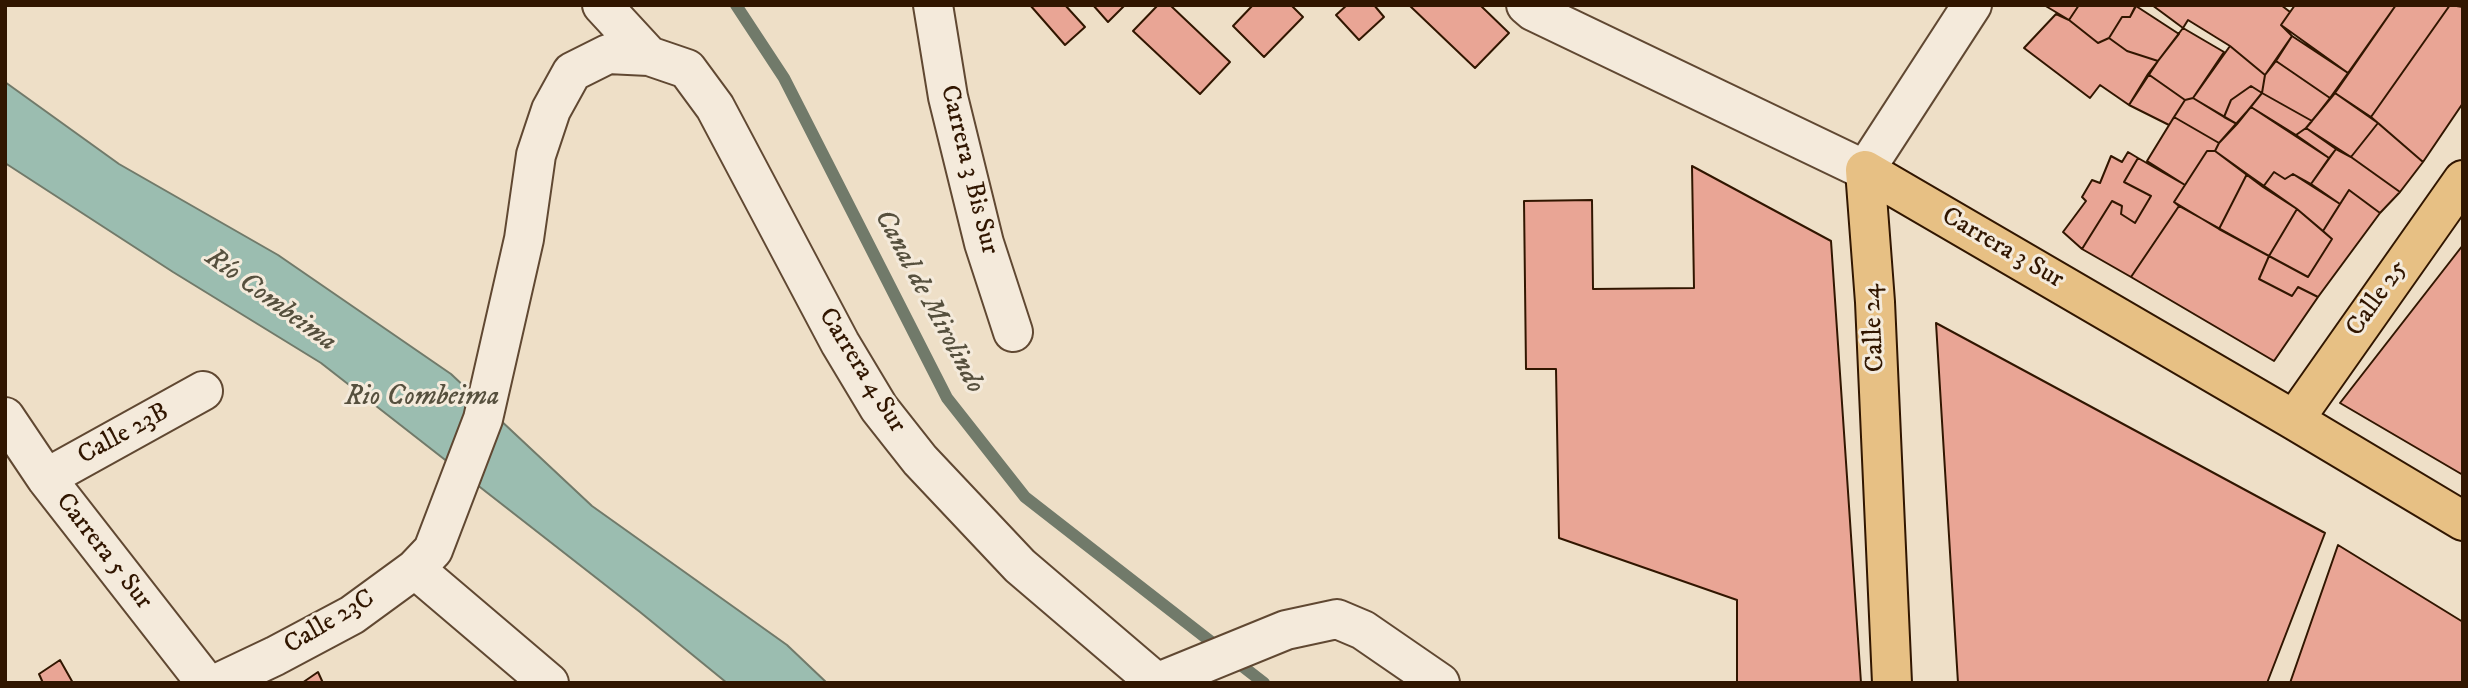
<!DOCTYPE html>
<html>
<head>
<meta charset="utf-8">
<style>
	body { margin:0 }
	#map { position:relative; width:2468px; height:688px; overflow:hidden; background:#eedfc7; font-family:"IM FELL DW Pica",serif }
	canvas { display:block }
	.frame { position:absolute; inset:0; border:7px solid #311600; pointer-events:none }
</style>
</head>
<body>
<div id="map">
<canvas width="2468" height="688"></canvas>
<div class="frame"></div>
</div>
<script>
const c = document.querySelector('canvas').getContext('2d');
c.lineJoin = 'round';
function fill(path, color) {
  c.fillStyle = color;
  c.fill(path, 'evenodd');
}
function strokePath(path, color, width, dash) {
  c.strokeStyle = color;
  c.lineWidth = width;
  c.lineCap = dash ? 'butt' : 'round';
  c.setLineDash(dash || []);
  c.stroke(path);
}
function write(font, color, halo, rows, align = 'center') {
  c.font = font + ' "IM FELL DW Pica",serif';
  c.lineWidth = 6;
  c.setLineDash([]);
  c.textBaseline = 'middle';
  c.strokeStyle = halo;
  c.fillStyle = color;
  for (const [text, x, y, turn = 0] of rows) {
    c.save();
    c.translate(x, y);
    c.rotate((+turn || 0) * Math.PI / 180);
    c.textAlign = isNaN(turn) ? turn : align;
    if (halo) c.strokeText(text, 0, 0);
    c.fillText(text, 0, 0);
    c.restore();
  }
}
const water = new Path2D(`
	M5,82L119,164L278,255L451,374L592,506L787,645L827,683H727L640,612L321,363L173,272L5,163Z`);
fill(water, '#9bbdb0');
strokePath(water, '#717a6a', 2);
strokePath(new Path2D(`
	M736,5L784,78L947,398L1025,497L1264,683`), '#717a6a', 12);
const building = new Path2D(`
	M1030,5H1065L1085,27L1065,45Z
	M1093,5H1125L1108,22Z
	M1158,5H1170L1230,62L1200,94L1133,31Z
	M1253,5H1291L1303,17L1264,57L1233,26Z
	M1347,5H1374L1384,17L1359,40L1336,15Z
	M1409,5H1480L1509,33L1475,68Z
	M2044,5H2079L2069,20Z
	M2079,5H2136L2130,17H2122L2109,38L2098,43L2069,20Z
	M2152,5H2281L2290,12L2281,25L2292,36L2265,75L2230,46L2188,20L2183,28Z
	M2295,5H2396L2348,73L2281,25Z
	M2396,5H2450L2371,117L2335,93Z
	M2450,5L2463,7V103L2423,162L2371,117Z
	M2136,6L2179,34L2158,61L2127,51L2109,38L2122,17H2130Z
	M2056,14L2069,20L2098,43L2109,38L2127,51L2158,61L2129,105L2100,85L2090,98L2024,48Z
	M2183,28L2224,52L2193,98L2185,100L2148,74Z
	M2292,36L2348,73L2330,98L2276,61Z
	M2230,46L2265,75L2262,93L2251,86L2231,100L2224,117L2193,98Z
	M2276,61L2330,98L2312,121L2262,93L2265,75Z
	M2148,74L2185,100L2169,125L2129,105Z
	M2251,86L2262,93L2237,124L2224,117L2231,100Z
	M2262,93L2312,121L2306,128L2296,135L2251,107Z
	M2335,93L2378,123L2351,157L2306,128Z
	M2193,98L2237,124L2219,143L2174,117L2185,100Z
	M2251,107L2329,158L2311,184L2293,174L2285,179L2274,172L2263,187L2215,151L2219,143Z
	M2174,117L2219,143L2215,151H2207L2185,185L2147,161Z
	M2378,123L2423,162L2400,192L2351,157Z
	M2306,128L2336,149L2329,158L2296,135Z
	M2336,149L2351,157L2400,192L2380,213L2349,190L2340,204L2311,184Z
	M2207,151H2215L2247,174L2219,229L2174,202Z
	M2128,152L2138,158L2124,182L2151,196L2135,223L2121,214L2122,206L2112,201L2082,249L2063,232L2086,201L2082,197L2092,180L2100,183L2111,156L2122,162Z
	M2138,158L2185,185L2174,202L2179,206L2131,277L2082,249L2112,201L2122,206L2121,214L2135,223L2151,196L2124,182Z
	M1692,166L1831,241L1861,683H1737V600L1559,538L1556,369H1526L1524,201L1592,200L1593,289L1694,288Z
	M2274,172L2285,179L2293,174L2340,204L2323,231L2297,209L2263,187Z
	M2247,174L2297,209L2269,256L2219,229Z
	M2349,190L2380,213L2318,297L2298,287L2292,296L2259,279L2269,256L2308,277L2332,239L2323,231Z
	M2179,206L2269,256L2259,279L2292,296L2298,287L2318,297L2274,361L2131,277Z
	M2297,209L2332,239L2308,277L2269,256Z
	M2463,245V475L2340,403Z
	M1936,323L2325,533L2267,683H1958Z
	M2338,545L2463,622V683H2290Z
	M60,660L73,683H43L39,674Z
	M318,672L323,683H302Z`);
fill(building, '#e9a595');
strokePath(building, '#311600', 2);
const minor = new Path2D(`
	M602,5L649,56
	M933,5L948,97L984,243L1013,332
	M1526,5L1533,11L1865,170L1972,5
	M5,417L46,478L206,683
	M46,478L203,391
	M415,569L549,683
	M218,683L275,656L352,615L415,569L433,550L483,419L524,239L536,155L551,110L572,72L608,54L649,56L687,69L715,107L840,343L879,408L920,460L1020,566L1157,683
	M1156,683L1286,630L1337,619L1363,630L1440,683`);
const major = new Path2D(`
	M1865,170L2294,420L2463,521
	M1865,170L1875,302L1892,683
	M2294,420L2463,180`);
strokePath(minor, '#604832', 42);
strokePath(major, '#311600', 42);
strokePath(minor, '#f4eadb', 38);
strokePath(major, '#e7c084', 38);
write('26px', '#311600', '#f4eadb', [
	["Carrera 3 Bis Sur",968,170,76],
	["Carrera 3 Sur",2002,249,30],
	["Calle 25",2378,299,-55],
	["Calle 24",1875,328,-93],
	["Carrera 4 Sur",861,371,58],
	["Calle 23B",124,435,-29],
	["Carrera 5 Sur",103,552,52],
	["Calle 23C",330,623,-31]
]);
write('italic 28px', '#56503e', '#f4eadb', [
	["Río Combeima",270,301,36],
	["Canal de Mirolindo",928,302,62],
	["Rio Combeima",422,398]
]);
</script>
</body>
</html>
